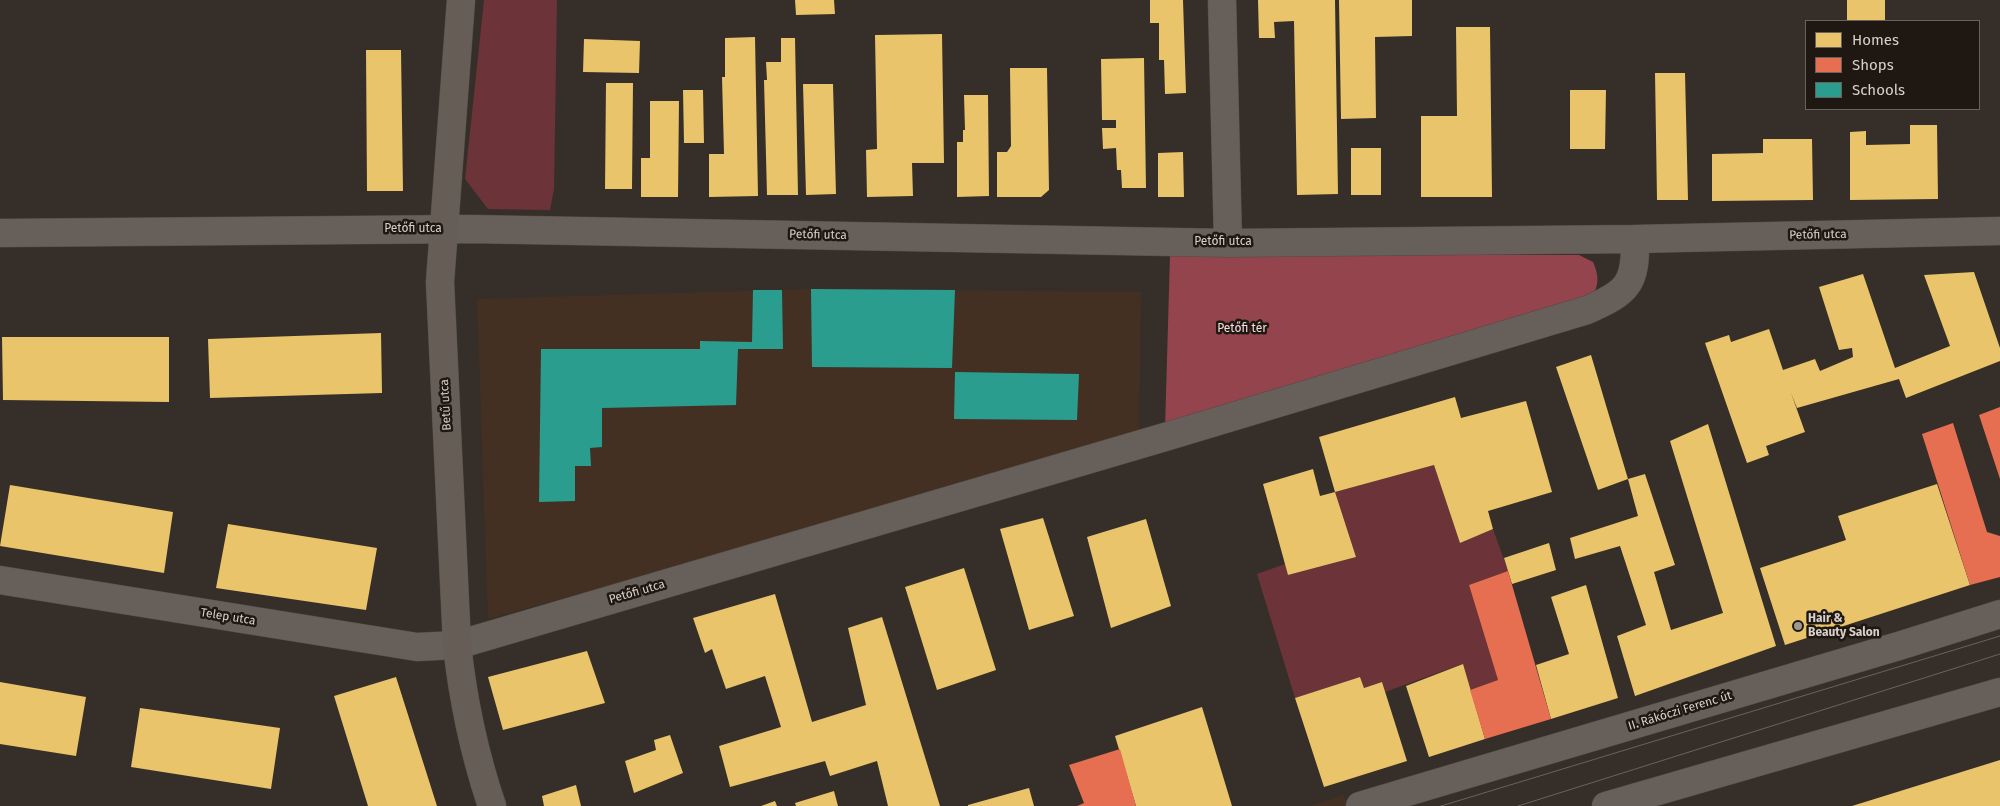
<!DOCTYPE html>
<html>
<head>
<meta charset="utf-8">
<style>
	body { margin:0 }
	#map { position:relative; width:2000px; height:806px; overflow:hidden; background:#362e28; font-family:"Fira Sans",sans-serif }
	canvas { display:block }
	.legend { position:absolute; left:1805px; top:20px; width:175px; height:90px; box-sizing:border-box; background:#1e1712; border:1px solid #69615b; margin:0; padding:6px 9px; list-style:none; font-size:15px; color:#d9d0c9 }
	.legend li { display:flex; align-items:center; gap:10px; height:25px }
	.legend b { width:25px; border:1px solid #69615b }
</style>
</head>
<body>
<div id="map">
<canvas width="2000" height="806"></canvas>
<ul class="legend">
<li><b style="height:14px;background:#e9c46a"></b>Homes</li>
<li><b style="height:14px;background:#e76f51"></b>Shops</li>
<li><b style="height:14px;background:#2a9d8f"></b>Schools</li>
</ul>
</div>
<script>
const c = document.querySelector('canvas').getContext('2d');
c.lineJoin = 'round';
function fill(path, color) {
  c.fillStyle = color;
  c.fill(path, 'evenodd');
}
function strokePath(path, color, width, dash) {
  c.strokeStyle = color;
  c.lineWidth = width;
  c.lineCap = dash ? 'butt' : 'round';
  c.setLineDash(dash || []);
  c.stroke(path);
}
function write(font, color, halo, rows, align = 'center') {
  c.font = font + ' "Fira Sans",sans-serif';
  c.lineWidth = 5;
  c.setLineDash([]);
  c.textBaseline = 'middle';
  c.strokeStyle = halo;
  c.fillStyle = color;
  for (const [text, x, y, turn = 0] of rows) {
    c.save();
    c.translate(x, y);
    c.rotate((+turn || 0) * Math.PI / 180);
    c.textAlign = isNaN(turn) ? turn : align;
    if (halo) c.strokeText(text, 0, 0);
    c.fillText(text, 0, 0);
    c.restore();
  }
}
fill(new Path2D(`
	M811,289L1141,292L1139,439L488,619L477,299Z
	M1344,795L1348,806H1309Z`), '#433023');
fill(new Path2D(`
	M484,0H557L554,189L550,210L488,209L465,179Z
	M1434,465L1460,543L1493,529L1508,571L1469,585L1498,680L1470,690L1462,664L1385,692L1382,682L1364,688L1360,677L1295,698L1257,574L1285,564L1288,575L1356,557L1335,492Z`), '#6c3439');
fill(new Path2D(`
	M1170,255H1579L1593,262C1599,276 1600,287 1589,299L1165,428Z`), '#93444d');
fill(new Path2D(`
	M795,0H834L835,14L796,15Z
	M1150,0H1183L1186,93L1165,94L1164,60H1159V23H1150Z
	M1258,0H1335L1338,194L1297,195L1294,21L1274,22L1275,38H1259Z
	M1339,0H1412V36L1375,37L1376,118L1341,119Z
	M1847,0H1885V21H1847Z
	M1456,27H1490L1492,197H1421V116H1457Z
	M942,34L944,163H912L913,196L867,197L866,150L877,149L875,35Z
	M755,37L758,196L709,197V154H724L722,77H725V38Z
	M781,38H795L798,195H767L764,80H767L766,62H781Z
	M584,39L640,41L639,73L583,72Z
	M366,50H401L403,191H367Z
	M1144,58L1146,188H1122L1121,170H1117L1116,148L1103,149L1102,128H1116V120H1102L1101,59Z
	M1010,68H1047L1049,190L1041,197H997V152H1007L1011,146Z
	M1655,73H1685L1688,200H1657Z
	M606,83H633L632,189H605Z
	M803,84H833L836,194L806,195Z
	M683,90H703L704,143H684Z
	M1570,90H1606L1605,149H1570Z
	M964,95H988L989,196L957,197V142H963V130H965Z
	M650,101H679L678,197H641V158H650Z
	M1910,125H1937L1938,199L1850,200V132L1866,131V145L1910,144Z
	M1763,139H1812L1813,200L1712,201V154L1763,153Z
	M1351,148H1381V195H1351Z
	M1183,152L1184,197H1158V153Z
	M1974,272L2000,348V361L1906,398L1899,379L1797,408L1791,393L1805,432L1766,446L1769,455L1747,463L1705,343L1729,335L1731,342L1769,329L1783,370L1815,359L1820,371L1853,357L1852,348L1839,350L1819,287L1863,274L1895,368L1950,346L1924,275Z
	M381,333L382,393L210,398L208,339Z
	M2,337H169V402L3,400Z
	M1591,355L1628,479L1598,490L1556,367Z
	M1455,397L1461,418L1526,401L1552,492L1488,511L1493,529L1460,543L1434,465L1335,492L1356,557L1288,575L1263,484L1313,469L1320,496L1335,492L1319,437Z
	M1708,424L1776,646L1635,696L1617,636L1646,625L1620,546L1575,559L1570,538L1638,516L1628,479L1645,474L1675,565L1654,572L1671,630L1723,613L1670,441Z
	M1937,484L1970,585L1785,645L1760,568L1846,540L1838,516Z
	M10,485L173,512L164,573L0,546Z
	M1043,518L1074,616L1029,630L1000,529Z
	M1146,519L1171,606L1111,628L1087,537Z
	M228,524L377,548L366,610L216,588Z
	M1549,543L1556,570L1512,584L1504,558Z
	M964,568L996,670L937,690L905,587Z
	M1586,585L1618,698L1551,719L1536,665L1569,654L1551,597Z
	M775,594L812,722L866,705L848,628L882,617L940,806H888L877,761L830,776L825,761L730,787L719,746L781,727L765,676L726,689L712,649L705,653L693,618Z
	M587,651L605,703L503,730L488,677Z
	M1463,664L1485,739L1429,757L1406,686Z
	M396,677L437,806H368L334,696Z
	M1360,677L1364,688L1382,682L1407,761L1324,787L1295,698Z
	M0,682L86,697L76,756L0,744Z
	M1202,707L1232,806H1136L1115,736Z
	M140,708L280,728L271,789L131,767Z
	M670,735L683,773L634,793L625,761L656,750L654,740Z
	M2000,760V806H1852Z
	M576,785L581,806H544L542,796Z
	M1029,788L1034,806H968V805Z
	M834,791L838,806H796L795,803Z
	M775,801L777,806H761Z`), '#e9c46a');
fill(new Path2D(`
	M2000,407V479L1979,415Z
	M1953,423L1987,532L2000,536V577L1970,585L1922,434Z
	M1508,571L1551,719L1485,739L1470,690L1498,680L1469,585Z
	M1120,749L1136,806H1077L1084,803L1069,765Z`), '#e76f51');
fill(new Path2D(`
	M811,289L955,290L952,368L812,367Z
	M753,290H782L783,349H738L736,405L602,408V447L590,448L591,466H575V501L539,502L541,349H700V341L752,342Z
	M955,372L1079,374L1077,420L954,419Z`), '#2a9d8f');
const minor = new Path2D(`
	M1222,0L1228,243
	M0,233L470,229L1228,243L1635,239L2000,231
	M0,580L417,647L457,645L1165,437L1587,310C1628,292 1636,284 1635,239`);
const tertiary = new Path2D(`
	M1360,806L1902,645L2000,614
	M1606,806L2000,692`);
const secondary = new Path2D(`
	M461,0L440,282L457,645C463,700 474,753 492,806`);
strokePath(minor, '#524b46', 29);
strokePath(tertiary, '#524b46', 29);
strokePath(secondary, '#524b46', 29);
strokePath(minor, '#665f5a', 28);
strokePath(tertiary, '#665f5a', 28);
strokePath(secondary, '#665e56', 28);
strokePath(new Path2D(`
	M1441,806L2000,636
	M1518,806L2000,654`), '#69635e', 1);
for (const [x, y, r, color] of [
	[1798,626,5,"#a09791"]
]) {
  const dot = new Path2D();
  dot.arc(x, y, r, 0, 2 * Math.PI);
  c.fillStyle = color;
  c.fill(dot);
  strokePath(dot, '#1e1712', 2);
}
write('12px', '#d9d0c9', '#1e1712', [
	["Petőfi utca",413,229],
	["Petőfi utca",818,235,1],
	["Petőfi utca",1818,235,-1],
	["Petőfi utca",1223,242],
	["Betű utca",446,405,-93],
	["Petőfi utca",637,592,-16],
	["Telep utca",228,617,9],
	["II. Rákóczi Ferenc út",1680,711,-17]
]);
write('12px', '#f8ddde', '#1e1712', [
	["Petőfi tér",1242,329]
]);
write('bold 12px', '#d9d0c9', '#1e1712', [
	["Hair &",1808,619],
	["Beauty Salon",1808,633]
], 'left');
</script>
</body>
</html>
